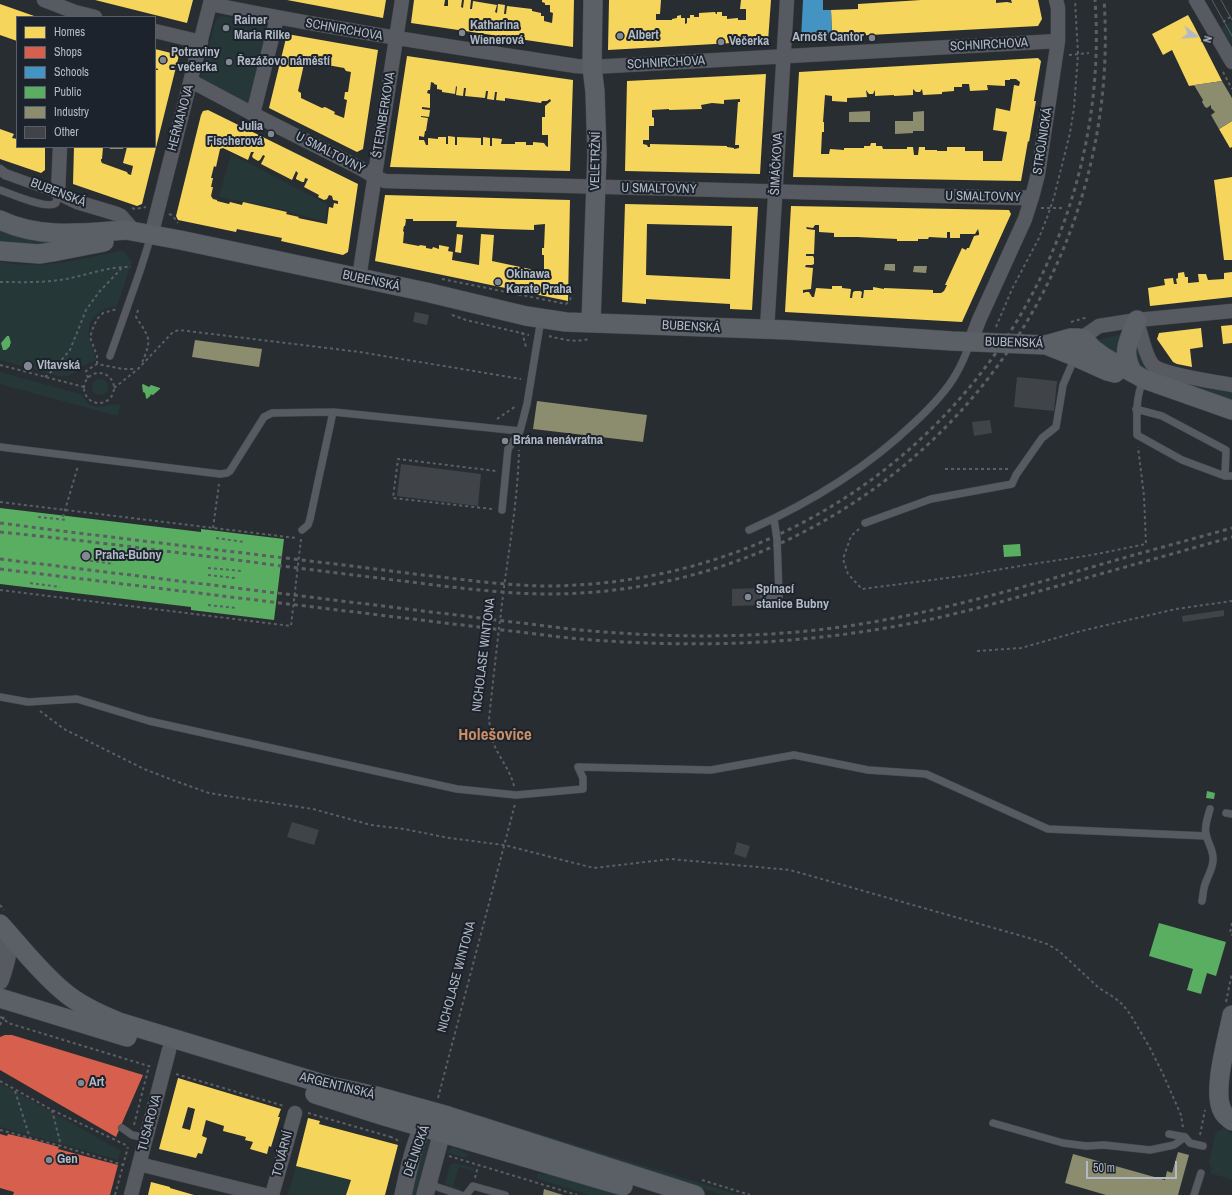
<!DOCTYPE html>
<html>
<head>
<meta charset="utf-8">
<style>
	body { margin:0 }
	#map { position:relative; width:1232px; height:1195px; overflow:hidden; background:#282d32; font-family:"Archivo Narrow",sans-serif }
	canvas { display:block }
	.legend { position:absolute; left:16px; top:16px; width:140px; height:132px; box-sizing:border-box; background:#1c232c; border:1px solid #585f69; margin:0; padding:5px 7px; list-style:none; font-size:12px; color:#b1b9c4 }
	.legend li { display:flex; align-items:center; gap:8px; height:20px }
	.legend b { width:20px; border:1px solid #585f69 }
	.north { position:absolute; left:1176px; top:16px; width:40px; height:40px; -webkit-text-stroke:3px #1c232c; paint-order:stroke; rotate:106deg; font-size:11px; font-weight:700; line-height:16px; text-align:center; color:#b1b9c4 }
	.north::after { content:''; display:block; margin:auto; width:14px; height:18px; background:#b1b9c4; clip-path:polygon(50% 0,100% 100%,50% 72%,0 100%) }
	.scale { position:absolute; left:1086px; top:1161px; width:91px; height:18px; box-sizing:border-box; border:2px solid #b1b9c4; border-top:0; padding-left:5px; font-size:12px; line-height:14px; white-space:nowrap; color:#b1b9c4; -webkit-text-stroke:3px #1c232c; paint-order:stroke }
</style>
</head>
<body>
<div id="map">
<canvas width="1232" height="1195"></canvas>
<ul class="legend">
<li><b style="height:11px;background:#f6d55c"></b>Homes</li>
<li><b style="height:11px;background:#d6604d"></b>Shops</li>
<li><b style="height:11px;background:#4393c3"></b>Schools</li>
<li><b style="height:11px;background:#5aae61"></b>Public</li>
<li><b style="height:11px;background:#8c8c6e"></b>Industry</li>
<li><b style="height:11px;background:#404449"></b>Other</li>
</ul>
<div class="north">N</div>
<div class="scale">50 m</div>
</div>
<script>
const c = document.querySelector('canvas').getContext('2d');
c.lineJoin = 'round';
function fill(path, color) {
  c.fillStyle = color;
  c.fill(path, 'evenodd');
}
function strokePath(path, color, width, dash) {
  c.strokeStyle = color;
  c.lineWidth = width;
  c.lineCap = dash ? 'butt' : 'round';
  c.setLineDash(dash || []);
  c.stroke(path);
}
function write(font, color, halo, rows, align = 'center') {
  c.font = font + ' "Archivo Narrow",sans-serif';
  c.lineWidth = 4;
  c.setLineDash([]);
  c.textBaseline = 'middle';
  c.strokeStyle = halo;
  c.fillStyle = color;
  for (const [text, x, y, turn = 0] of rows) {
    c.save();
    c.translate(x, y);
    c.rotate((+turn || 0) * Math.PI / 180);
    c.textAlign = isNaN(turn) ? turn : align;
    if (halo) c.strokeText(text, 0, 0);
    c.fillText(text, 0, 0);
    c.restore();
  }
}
fill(new Path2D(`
	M222,16L268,25L249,104L201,80V77L216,20L219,17Z
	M1232,21V44L1219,28Z
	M231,154L327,204L325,222L290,212L286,210L219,197Z
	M0,227L50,237L62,247L0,246Z
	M123,250L132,262L117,306L104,309L95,316L90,323L88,334L96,360L85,365L74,373L68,376H57L0,360V262C43,270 81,259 123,250Z
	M1122,334L1121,359L1096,341L1097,340Z
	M1136,344L1147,368L1232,389V402L1139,367L1133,349Z
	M0,372L80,394C84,397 85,401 89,404C100,411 109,402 121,405L117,416L0,384Z
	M92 387a8 8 0 1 1 16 0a8 8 0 1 1-16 0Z
	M0,1083L121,1151L118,1160L0,1127Z
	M479,1115L739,1195H724L484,1120Z
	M1223,1127L1232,1135V1180L1210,1173L1212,1169L1209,1164L1215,1134L1218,1131H1221Z
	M425,1139L430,1141L431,1144L418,1195H408Z
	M453,1147L469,1154L465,1158L445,1152Z
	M455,1163L474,1168L473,1171L459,1167L453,1186L460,1189V1191L444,1186L450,1165Z
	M296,1166L351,1180L346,1195H288Z
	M537,1174L557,1175L621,1195H590L538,1179Z`), '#263738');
fill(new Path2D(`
	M95,0H193L187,23Z
	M287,0H386L383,18Z
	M414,0H445L444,6H448V0H462L461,7L463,8L464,0H471L470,9H472L473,1L497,5L495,12L497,13L498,4L505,5L504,14H506L507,6L532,9V11L541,13V16H544V21L552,23L553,13L550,12V5H545V3L542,2V0H574L573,47L411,23Z
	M609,0H661L660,14H656V20H672V19L677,18V16L681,15V18H685V24L687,23V18H690V15H694V17H699V13L715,12L716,14H717V12H722V16H727V19L738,18V20H746V9H740L741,0H771L768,41L608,50Z
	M921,0H996V3L1007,2L1012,3L1011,0H1038L1042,19L1038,26L832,37L831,10L858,9V4Z
	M0,4L37,17H17V41L0,35Z
	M1188,15L1193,24L1222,81L1189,86L1172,50L1163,55L1152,34Z
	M287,34L378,50L363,149L357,152L269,108ZM311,62L344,68L346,71L351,72L348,92H345L344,99L347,100L344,118L334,114L335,112L325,107L322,108L301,98V93L298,91L304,64L308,65Z
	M155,49L179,55L142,204L137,206L73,184L74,147H103L102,159H101V161L102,163L127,172L128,174L131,175L133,166L123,163L127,147H155V70H158V69L155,68Z
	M407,56L573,80L570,171L390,167ZM431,82L434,83V84L437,85V89L442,90V92L455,94L456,86L457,87L456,95L463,96L464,88H466L465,96L485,98L486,91H488L487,99L494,100L495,92H497L496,100L505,101V98L541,103L542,101H547L550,99L551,101L545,106V117H542V135H548V147L546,146L544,143L533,142V145H526V142H515V144H501L502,139L492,138V146H490V138L483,137V145H481V138L457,137V145H455V137L448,136V144H446V137H438V139L428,138V145H426L424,140H419V136L424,137L425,131H426L428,118L421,117V116L429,117L430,110L422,109V107L430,108V94L427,93L428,90H430Z
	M1038,58L1041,61L1034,101H1036L1029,142L1028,141L1021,181L793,177L799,72ZM1010,79H1016L1020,82L1019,86L1014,85L1010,111L996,108L993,130L1007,132L1002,161H983V151H965V147H947V151H937V150H925V147H919L918,155H914L913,147H907V149H883L882,146H876V143H871L870,146H864V148H844V150L830,149L829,154H821L822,132H824V122H823L825,95L832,96V101L847,102V98L867,97L866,90L869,94H873L875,90V96L894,95V96L913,95V89L916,92H920L922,89L923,95L942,94V92L954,91V87H962V84H969L970,91L988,90L987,85L1005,86V80H1010Z
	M766,74L760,174L625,171L627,81ZM740,99V102H738L735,145H739V148L734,149V148L727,147V146L650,144V147H648L647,145L643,144V140H649V126H654V118L652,117V110L669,109V110L702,109L701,105L712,103L724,104V100Z
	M208,110L358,184L348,252L343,255L281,241L282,238L237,229L236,232L178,220L176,216L201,115L203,111ZM223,148L248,160L251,152H254L252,156L253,158L258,161L260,160L263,155L265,156L261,164L292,180L296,171L298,173L296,178V179L302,182H304L305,178L308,179L304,187L319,195L318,197L324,200L327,199L329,195L332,196L333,200L338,201V204L334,203L333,208L329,207L327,224L298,218L299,217L286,214L287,212L243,202L242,205L230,202L229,204L217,201V200L213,199L211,196L213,187H211L213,178H211L214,166L216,167L220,149Z
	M1232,121V147L1230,148L1219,129Z
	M0,129L14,134L12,138L17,139V147H45V170L41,173L0,159Z
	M1232,177V260H1224L1214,180Z
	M385,195L570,200L568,301L375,261ZM405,219H413V221H457L456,227L502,229L534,230V225L545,224L544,248H542V255H544V272L492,261L494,235L481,234L479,265L452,260L453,252L448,251L449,247L439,245V249L433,247L432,249L426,248V246L420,245L419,246L403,243L404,232L403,231L404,226H405L406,220Z
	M625,204L758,207L752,310L730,309V304L646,299V304L622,302ZM647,224L732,226L730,279L646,275Z
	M791,206L1009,210L1011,214L962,322L785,312ZM815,225H819V232L834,233V237H857L897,239V241H918V239H928L929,237L947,238V232H950V238H960V234H975L978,229L979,233V235L974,236L969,248H967L966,250L962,248L945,285H947L944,291L941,293H933V290L884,288V289L873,287V290H864L863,298H861L862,292L860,291H855L853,292L852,298H850L851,289L842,288V286H832V289L816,288L814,297H812L809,292H806L803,293V290L811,289L813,268L805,267L806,265H812L814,264V258L813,256H806V254H814L815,230L807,229L806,227L813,228Z
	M457,234L463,235L461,253L455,252Z
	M1184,272L1185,277H1188V283L1199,282L1198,274H1206L1208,280L1224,279V273L1232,272V297L1150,306L1148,288L1165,285L1164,279L1173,278L1174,284H1177L1176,279L1178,278V273Z
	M1232,325V343L1223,344L1221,326Z
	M1201,328L1203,347L1190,349L1192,367L1177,364L1173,362L1157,339L1159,333Z
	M178,1078L281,1109L278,1117H280L271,1147L269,1146L267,1154L250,1149L253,1142L245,1140L246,1137L223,1131L224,1126L206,1120L202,1136L207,1138L202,1154L198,1153L196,1158L159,1149ZM188,1107L195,1109L190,1130L182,1128Z
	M308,1118L320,1121L319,1124L398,1145L385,1195H346L351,1180L296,1166Z
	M151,1182L170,1187V1188L194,1195H148Z`), '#f6d55c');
fill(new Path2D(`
	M5,1035H12L143,1075L116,1137L0,1070V1037Z
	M0,1134L7,1136L8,1134L30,1139L59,1147L58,1149L118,1165L110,1195H13L14,1192L0,1188Z`), '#d6604d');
fill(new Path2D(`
	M803,0H823V10H831L832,37L801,39Z`), '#4393c3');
fill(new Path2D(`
	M7,336H9L11,343L10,344V346L6,350H3L1,343Z
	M143,384L149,387L151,385L160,388V389L153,395L150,394L151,395L147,399L146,398L145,393L143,392L142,385Z
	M0,508L201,532V529L284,539L274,620L191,610V607L0,584Z
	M1020,544L1021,556L1004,557L1003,545Z
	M1207,791L1215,793L1214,799L1206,798Z
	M1159,923L1226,942L1216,976L1207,973L1201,994L1187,990L1193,969L1149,956Z`), '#5aae61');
fill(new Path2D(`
	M1222,81L1232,98V121L1219,129L1211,115L1215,112L1211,108V105L1207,108L1205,107L1202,102L1203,100L1194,85Z
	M870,111V122H849V112Z
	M924,111V131H913V133L895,134V121H913V112Z
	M109,147H123V149H110Z
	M885,264H895V271L884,270Z
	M914,266H927L926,273L913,272Z
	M195,340L262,349L259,367L192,357Z
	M537,401L647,415L643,442L533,429Z
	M1178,1152L1189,1155L1178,1195H1106L1065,1183L1073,1154L1165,1180L1167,1171L1172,1173Z
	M544,1189L563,1195H543Z`), '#8c8c6e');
fill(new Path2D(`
	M415,312L429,315L427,325L413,322Z
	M1017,377L1057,381L1054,411L1014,407Z
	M990,420L992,433L974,436L972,422Z
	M401,464L481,474L478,506L397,496Z
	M763,588L764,605L732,606V589Z
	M1224,610V616L1183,622L1182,616Z
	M292,822L319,830L314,845L287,837Z
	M737,842L750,846L746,858L734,854Z`), '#404449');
const service = new Path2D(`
	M0,190C12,194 47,210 56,203L58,193
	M110,356L140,271L151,236
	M1144,379C1135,397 1137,416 1137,435L1182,460L1225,476H1232
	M1136,409L1162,416L1226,450L1225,476
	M0,447L220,474L227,473L230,471L264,417L272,413L333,412L520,431
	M502,510L508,449L520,431L527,404L541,319
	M865,523L931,499L1012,484L1016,475L1042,438L1056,427L1063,385L1075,357
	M302,530L308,525L310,519L333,412
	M749,530C810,503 867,468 915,422C930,408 946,392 956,374C962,364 966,354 970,343
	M764,596H779L777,539L774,519
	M0,697L28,702L77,699L149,721L457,789L516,795L583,789V778L578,767L711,770L794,755L868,770L926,774L1048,829L1206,836
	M1226,813L1232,814
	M1202,901C1203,897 1203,892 1204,888C1206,879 1212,871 1213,861C1214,849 1208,845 1206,834C1204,826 1208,817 1210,809
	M993,1123L1063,1143L1086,1146L1104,1145L1150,1150L1174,1145L1185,1137
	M122,1128L132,1135L146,1138
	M1169,1134L1185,1137L1190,1143L1203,1146
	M429,1181L437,1187L461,1195
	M466,1195L473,1186L505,1195
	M1194,1195L1201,1173`);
const pedestrian = new Path2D(`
	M0,170L5,174L58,193`);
const minor = new Path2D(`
	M44,0L75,12L95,17
	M1196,0L1232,62
	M210,4C331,29 454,47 576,66L592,67L1058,41
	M155,31L201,42
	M191,81L253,114L360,168L375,177L385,181L1019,198L1032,197
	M253,114L277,18
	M60,147L58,193L77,202L117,214L121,216L134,231
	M151,236L211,0
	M359,278L402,0
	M1137,320C1140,332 1145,354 1152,364C1159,374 1217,382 1232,385
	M767,329L787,0
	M971,341L979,320L1025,219L1032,197L1038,174L1058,41V8L1056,0
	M1088,348L1084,339L1086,335L1099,326L1137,320L1232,311
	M139,1164L264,1195
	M131,1195L169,1050
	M272,1195L295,1113`);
const tertiary = new Path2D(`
	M0,981C6,964 11,949 6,931
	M403,1195C408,1174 415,1131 431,1117
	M425,1195L442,1132L446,1120`);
const secondary = new Path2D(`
	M0,220C40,239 83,233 126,230L180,240L426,292L526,316L566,322L788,330L952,341L1046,345L1071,338H1077L1084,339L1093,349L1104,357L1144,379L1232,410
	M0,251L39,254L58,251L104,242
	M591,322L597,155L595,92L592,67L593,0
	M1046,345L1076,357L1107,371L1115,373
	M1133,373C1121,352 1128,341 1137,320
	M0,924C21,947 39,971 63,991C79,1005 99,1014 119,1022L330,1086L376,1096L448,1116L695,1195
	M0,998L127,1037
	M1232,1015C1228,1037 1211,1093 1223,1112C1225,1116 1229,1118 1232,1121
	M315,1094L384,1116L623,1186`);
strokePath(service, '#464a4e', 8);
strokePath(pedestrian, '#464a4e', 11);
strokePath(minor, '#464a4e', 15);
strokePath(tertiary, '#464a4e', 18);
strokePath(secondary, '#45494f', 20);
strokePath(new Path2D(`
	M1223,22L1232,16
	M1069,55L1089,53
	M1223,72L1232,89
	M132,208L135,209L146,207
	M1041,208H1062
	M169,214L172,215L178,223
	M442,279L566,304L570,300L572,294
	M0,282C19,282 39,283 59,280C83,277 107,266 131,267
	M138,310L136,317C151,340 152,339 141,365
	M452,315L466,320L529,335
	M1071,322L1088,317
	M996,327L1012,289L1039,238L1048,215L1054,197L1070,133L1074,108L1078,54L1075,0
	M522,332L526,347
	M549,336C561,339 575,343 588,339
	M97,364V356L90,337L93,328L97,319L103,313L117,309
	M0,365L84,387
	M84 388a15 15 0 1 1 30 0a15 15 0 1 1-30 0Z
	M45,377L52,371L70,350L86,310L99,292L120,270L122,267
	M88,378L86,371L97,364L123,369H136
	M114,388L138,369L173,332L179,330L360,352L521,379
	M497,419L516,406
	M945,469H1009
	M0,502L296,538
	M492,509L393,498L398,459L496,471
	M38,517L67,520
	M63,517L78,466
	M213,528L219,484
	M859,529L851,536L843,559L848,574L862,589L962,576L1026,565L1092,555L1146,544L1144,496L1138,447
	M216,538L244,542
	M84,560L114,564
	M208,568L242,571
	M208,575L235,578
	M30,583L60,587
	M0,590L291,626L301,539
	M208,605L236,608
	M977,651L1021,648L1081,631L1176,609L1232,601
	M40,711L64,729L144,769L178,782L209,793L246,799L313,809L371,825L404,829L449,838L504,845L594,868L671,859L790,870L1029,938L1047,944L1059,951L1099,988L1115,998L1123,1005L1130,1014L1150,1048L1163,1074L1181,1115L1183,1128
	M514,786C511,773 502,761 496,749C491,739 490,729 489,719C494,672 499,626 505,580C511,537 518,493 519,450
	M0,905L4,910
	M1232,923L1230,933L1232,935
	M1226,1002L1232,973
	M0,1017L3,1018L8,1023L152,1067
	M0,1025L4,1017
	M176,1074L284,1106
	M0,1081L52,1110L128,1146
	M15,1091L30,1138
	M438,1098L515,804
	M52,1110L61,1146
	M308,1113L391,1137
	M134,1125L149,1066
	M0,1130L61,1146L123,1165
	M1200,1135L1205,1110
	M391,1136V1137L401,1142
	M449,1156L577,1195
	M475,1178L478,1166
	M702,1180L750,1195
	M115,1195L128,1147`), '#5a5f65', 2, [3, 3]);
strokePath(service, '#575b61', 7);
strokePath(pedestrian, '#575b61', 10);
strokePath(minor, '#575b61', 14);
strokePath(tertiary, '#575b61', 17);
strokePath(secondary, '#5b5f66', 19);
strokePath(new Path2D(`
	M1212,0L1232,36
	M1221,0L1232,20`), '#5b5f64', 1);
strokePath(new Path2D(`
	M0,523C106,537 212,549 318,562C362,567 405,573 449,578C482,582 516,586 550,586C727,584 890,500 993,357C1067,255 1104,126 1095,0
	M0,532C110,543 219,558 329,572C372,577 416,583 460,588C489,591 519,594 548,594C728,594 897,507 1001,361C1076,257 1113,128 1104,0
	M0,559L570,629C652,637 735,639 817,630C908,620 995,595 1082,570C1132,555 1182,542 1232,528
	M0,569L569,638C680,648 787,646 897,626C954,616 1010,599 1065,584C1121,568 1176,553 1232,537`), '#5b5f64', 3, [4, 4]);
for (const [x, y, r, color] of [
	[226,28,4,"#818891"],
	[462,33,4,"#818891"],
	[620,36,4,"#818891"],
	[872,38,4,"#818891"],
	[721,42,4,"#818891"],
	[163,60,4,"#818891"],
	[229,62,4,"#818891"],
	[271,134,4,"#818891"],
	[498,282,4,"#818891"],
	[28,366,5,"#818891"],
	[505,441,4,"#818891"],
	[86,556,5,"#818891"],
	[748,597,4,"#818891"],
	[81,1083,4,"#818891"],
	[49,1160,4,"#818891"]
]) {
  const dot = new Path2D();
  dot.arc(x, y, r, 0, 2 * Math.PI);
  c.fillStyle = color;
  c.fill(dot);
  strokePath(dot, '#1c232c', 1.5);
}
write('bold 13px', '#b1b9c4', '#1c232c', [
	["Rainer",234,21],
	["Maria Rilke",234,36],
	["Katharina",470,26],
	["Wienerová",470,41],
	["Albert",628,36],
	["Arnošt Cantor",864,38,"right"],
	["Večerka",729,42],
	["Potraviny",171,53],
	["- večerka",171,68],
	["Řezáčovo náměstí",237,62],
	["Julia",263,127,"right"],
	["Fischerová",263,142,"right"],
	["Okinawa",506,275],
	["Karate Praha",506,290],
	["Vltavská",37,366],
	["Brána nenávratna",513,441],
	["Praha-Bubny",95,556],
	["Spínací",756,590],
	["stanice Bubny",756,605],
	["Art",89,1083],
	["Gen",57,1160]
], 'left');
write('13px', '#b1b9c4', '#1c232c', [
	["SCHNIRCHOVA",344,30,10],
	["SCHNIRCHOVA",989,45,-3],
	["SCHNIRCHOVA",666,63,-3],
	["ŠTERNBERKOVA",384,115,-81],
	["HEŘMANOVA",181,118,-75],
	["STROJNICKÁ",1043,141,-81],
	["U SMALTOVNY",330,153,27],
	["VELETRŽNÍ",596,161,-89],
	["ŠIMÁČKOVA",777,164,-87],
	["U SMALTOVNY",659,189,1],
	["BUBENSKÁ",58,193,21],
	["U SMALTOVNY",983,197,1],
	["BUBENSKÁ",371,281,12],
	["BUBENSKÁ",691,327,3],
	["BUBENSKÁ",1014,343,2],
	["NICHOLASE WINTONA",484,655,-83],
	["NICHOLASE WINTONA",457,977,-75],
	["ARGENTINSKÁ",337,1086,14],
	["TUSAROVA",150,1123,-75],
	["DĚLNICKÁ",417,1151,-71],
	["TOVÁRNÍ",283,1154,-75]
]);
write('bold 17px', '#ca8d66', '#1c232c', [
	["Holešovice",495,735]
]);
</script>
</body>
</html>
